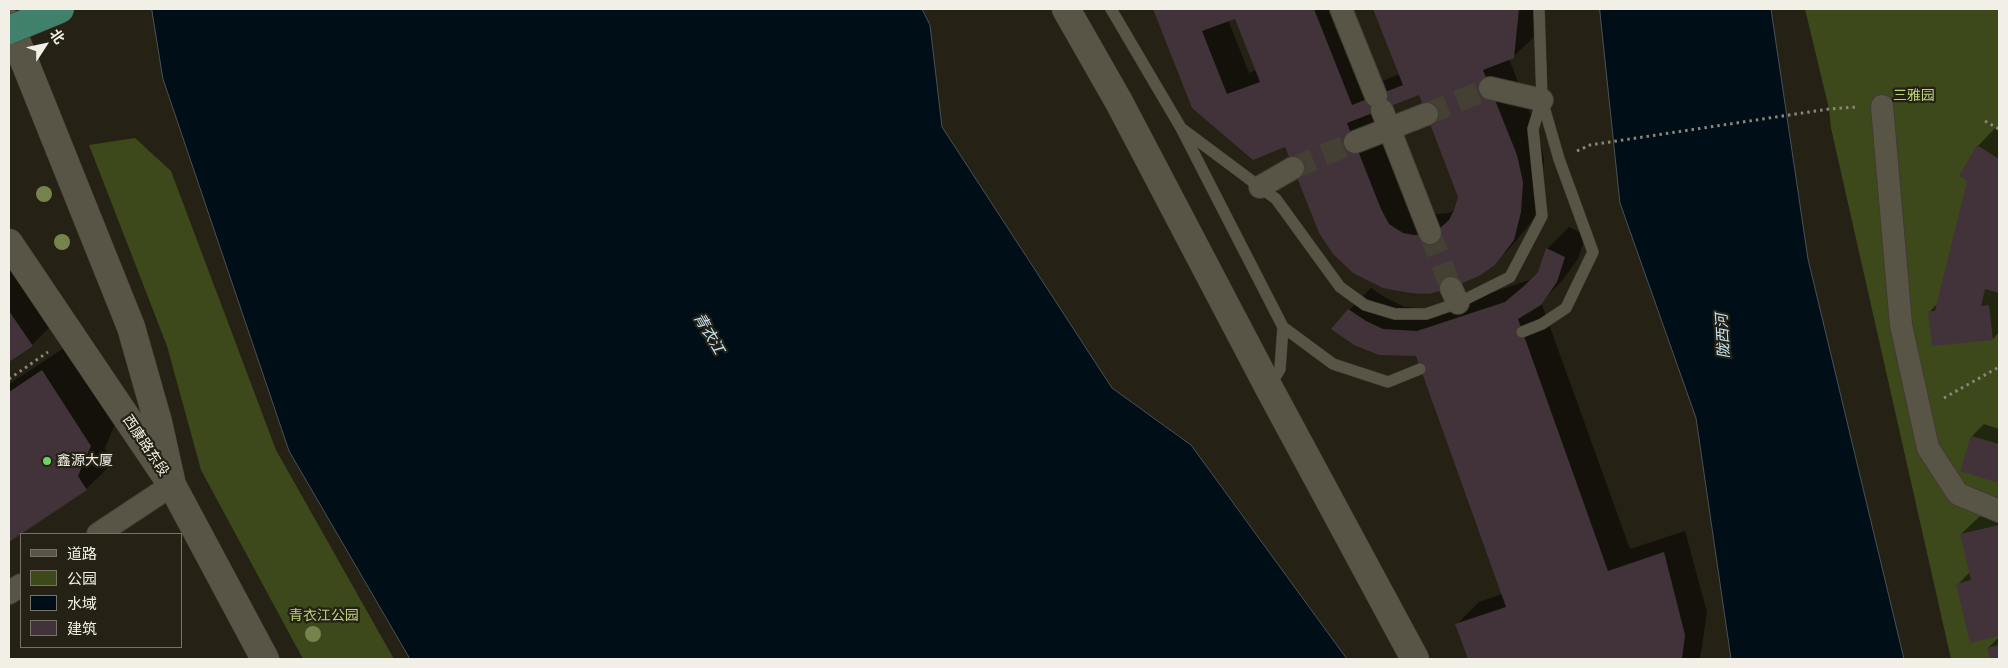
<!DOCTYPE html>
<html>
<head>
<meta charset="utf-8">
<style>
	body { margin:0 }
	#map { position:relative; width:2008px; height:668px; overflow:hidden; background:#252114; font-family:Roboto,"Noto Sans SC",sans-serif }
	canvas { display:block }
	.frame { position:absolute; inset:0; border:10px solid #f1efe6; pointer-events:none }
	.legend { position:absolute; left:20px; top:533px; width:162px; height:115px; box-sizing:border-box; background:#252114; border:1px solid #777368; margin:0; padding:6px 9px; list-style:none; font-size:15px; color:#f1efe6 }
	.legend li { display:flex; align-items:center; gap:10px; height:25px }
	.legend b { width:25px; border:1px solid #777368 }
	.north { position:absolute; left:20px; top:20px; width:50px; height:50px; -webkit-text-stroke:4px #252114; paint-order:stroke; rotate:55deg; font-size:14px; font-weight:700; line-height:20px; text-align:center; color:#f1efe6 }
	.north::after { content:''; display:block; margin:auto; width:18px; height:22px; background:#f1efe6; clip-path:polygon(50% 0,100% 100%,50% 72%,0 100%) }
</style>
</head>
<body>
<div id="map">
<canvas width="2008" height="668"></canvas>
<div class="frame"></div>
<ul class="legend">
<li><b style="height:6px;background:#595546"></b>道路</li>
<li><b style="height:14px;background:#3d491b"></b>公园</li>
<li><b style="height:14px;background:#000e18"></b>水域</li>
<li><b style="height:14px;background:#413339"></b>建筑</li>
</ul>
<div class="north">北</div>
</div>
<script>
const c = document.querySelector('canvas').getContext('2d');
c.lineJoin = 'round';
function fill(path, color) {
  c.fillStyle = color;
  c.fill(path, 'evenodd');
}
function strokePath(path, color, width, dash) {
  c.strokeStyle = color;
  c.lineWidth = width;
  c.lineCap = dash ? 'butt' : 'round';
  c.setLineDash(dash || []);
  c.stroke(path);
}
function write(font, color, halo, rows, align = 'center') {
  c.font = font + ' Roboto,"Noto Sans SC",sans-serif';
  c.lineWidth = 4.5;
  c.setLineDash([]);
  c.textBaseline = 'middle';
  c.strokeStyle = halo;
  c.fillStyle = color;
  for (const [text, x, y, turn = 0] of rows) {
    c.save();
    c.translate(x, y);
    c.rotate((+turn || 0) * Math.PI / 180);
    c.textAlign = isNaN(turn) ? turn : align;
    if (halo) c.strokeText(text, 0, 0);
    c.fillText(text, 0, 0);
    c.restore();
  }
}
fill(new Path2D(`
	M1805,9H1999V659H1951L1831,128L1829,109Z
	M135,138L171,171L276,450L394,659H303L201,470L167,346L89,145Z`), '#3d491b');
const water = new Path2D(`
	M152,9H922L930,25L942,127L1112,388L1191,445L1347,659H410L289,451L163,79Z
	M1600,9H1771L1808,259L1904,659H1731L1696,418L1620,203Z`);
fill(water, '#000e18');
strokePath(water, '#485256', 1);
fill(new Path2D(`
	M1154,9H1344L1374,84L1400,74L1375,9H1538L1536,35L1513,57L1509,59L1538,133L1544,159L1542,189L1535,217L1516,241L1494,264L1383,287L1286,146L1193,107ZM1235,17L1256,70L1249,73L1228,20ZM1420,94L1459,197L1455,210L1449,213L1437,214L1425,211L1373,112Z
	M1995,128L1999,131V332L1993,339L1929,312L1938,303L1978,146Z
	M1569,227L1586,235L1578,259L1562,281L1541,302L1630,549L1685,531L1707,612L1700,659H1470L1457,624L1479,602L1502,594L1417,355L1349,310L1371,288L1388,299L1405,307L1440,310L1529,280L1539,272L1547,249Z
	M9,257L54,323L32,345L9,361Z
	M70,344L118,417L105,448L114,462L86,489L9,540V384Z
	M1984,424L1999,429V482L1961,470L1972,436Z
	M1999,512V635L1971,642L1958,584L1970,572L1961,534L1979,517Z
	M1999,637V659H1991L1988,648Z`), '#0007');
fill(new Path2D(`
	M1153,9H1314L1352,105L1403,85L1373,9H1519L1514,58L1483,70L1517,155L1523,182L1521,212L1514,240L1495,265L1479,276L1451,288L1429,294L1410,293L1383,288L1353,273L1333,254L1319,233L1285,147L1253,160L1192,108ZM1235,19L1260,82L1227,94L1202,31ZM1419,95L1458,197L1454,210L1449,220L1439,229L1426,234L1414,235L1403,233L1389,224L1381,209L1347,123Z
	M1977,145L1999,159V293L1985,289L1981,306L1989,305L1993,340L1932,346L1928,311H1935L1967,181L1959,176Z
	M1546,248L1565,257L1557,282L1541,305L1518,319L1608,571L1664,552L1685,635L1682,659H1468L1455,624L1506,607L1416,356L1379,355L1354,345L1331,329L1348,309L1366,321L1383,329L1417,331L1505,302L1524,286L1538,272Z
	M9,311L33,346L9,362Z
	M42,370L91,446L78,476L87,490L9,542V392Z
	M1971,436L1999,444V483L1960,471Z
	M1999,525V636L1970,643L1956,584L1971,580L1960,534Z
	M1999,645V659H1990L1987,648Z`), '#413339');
strokePath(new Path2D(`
	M1427,114L1490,88
	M1293,168L1355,142
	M1430,233L1451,288`), '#444034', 22, [22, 11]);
const lane = new Path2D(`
	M1111,9L1181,128L1283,327L1280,369L1269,388
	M1181,128L1276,199L1340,287L1365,305L1395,314H1426L1458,303L1510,277L1542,216L1533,129L1542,100
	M1283,327L1333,364L1388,382L1420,369
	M1522,332L1542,324L1566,308L1593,252L1559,159L1542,100L1539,9`);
const street = new Path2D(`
	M1341,9L1376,96
	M1490,88L1542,100
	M1882,106L1901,325L1928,448L1958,494L1999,511
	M1382,110L1430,233
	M1355,142L1427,114
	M1260,187L1293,168
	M1451,288L1458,303
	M98,534L172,485
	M9,593L21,585`);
const secondary = new Path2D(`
	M1066,9L1119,102L1269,388L1415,659
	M9,23L131,327L158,422L172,485
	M9,243L172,485L265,659`);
strokePath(lane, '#403c34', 12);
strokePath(street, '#403c34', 24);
strokePath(secondary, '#403c34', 29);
strokePath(new Path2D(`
	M1985,121L1999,129
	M1577,151L1590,145L1829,109L1857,107
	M9,379L48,352
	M1944,398L1999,367`), '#89867b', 3, [2.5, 4]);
strokePath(lane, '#595546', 11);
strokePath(street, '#595546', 22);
strokePath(secondary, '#595546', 28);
const primaryBridge = new Path2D(`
	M9,30L60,9`);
strokePath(primaryBridge, '#403c34', 29, []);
strokePath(primaryBridge, '#40816b', 28);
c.fillStyle = '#77834d';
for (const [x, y] of [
	[44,194],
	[62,242],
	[313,634]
]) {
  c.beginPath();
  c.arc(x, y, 8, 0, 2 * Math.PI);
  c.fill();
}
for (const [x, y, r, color] of [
	[47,461,5,"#6ed360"]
]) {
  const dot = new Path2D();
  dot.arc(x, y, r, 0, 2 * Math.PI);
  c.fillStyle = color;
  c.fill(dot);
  strokePath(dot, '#252114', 2);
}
write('14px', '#bad37c', '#252114', [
	["三雅园",1914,96],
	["青衣江公园",324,616]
]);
write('14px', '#f1efe6', '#252114', [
	["西康路东段",145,446,56]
]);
write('14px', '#f1efe6', '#252114', [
	["鑫源大厦",57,461]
], 'left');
write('italic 15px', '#c1e4f9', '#252114', [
	["青衣江",708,334,60],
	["陇西河",1724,336,-93]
]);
</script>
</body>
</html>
